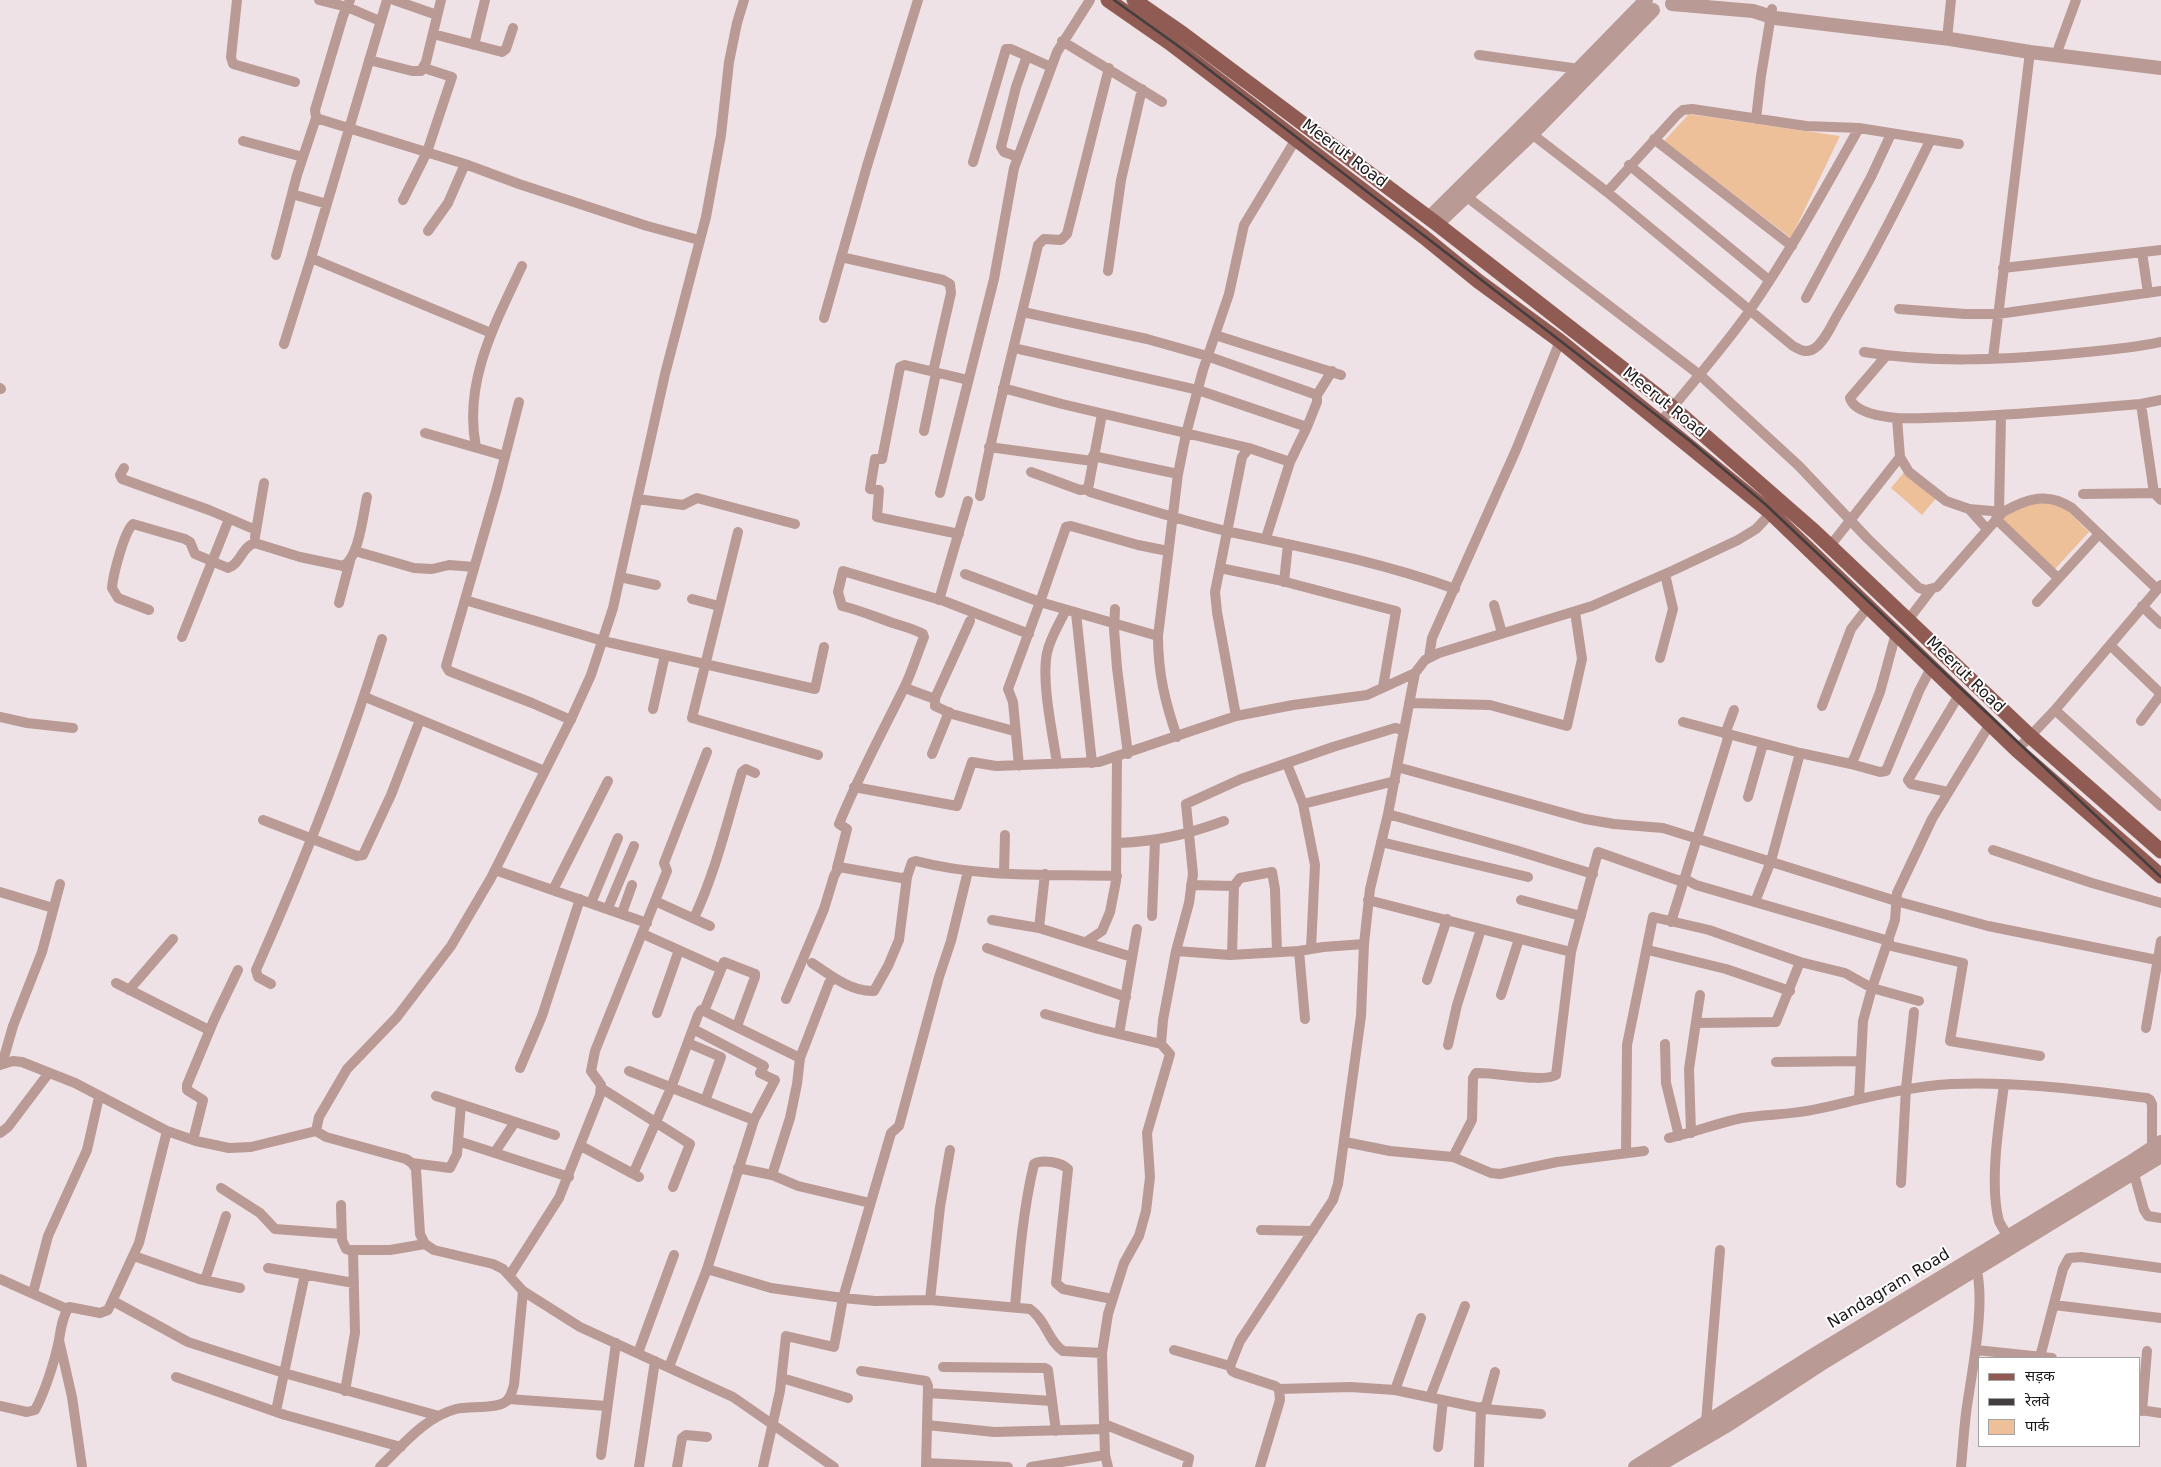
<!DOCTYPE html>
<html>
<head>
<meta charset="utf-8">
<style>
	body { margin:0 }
	#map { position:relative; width:2161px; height:1467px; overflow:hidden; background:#efe2e6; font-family:"DejaVu Sans","Noto Sans Devanagari",sans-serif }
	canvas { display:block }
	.legend { position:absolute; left:1978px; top:1357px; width:162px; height:90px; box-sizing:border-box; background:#fff; border:1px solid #a4a3a3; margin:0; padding:6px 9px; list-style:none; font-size:15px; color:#1c1819 }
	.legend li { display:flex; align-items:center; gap:10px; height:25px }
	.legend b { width:25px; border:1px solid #a4a3a3 }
</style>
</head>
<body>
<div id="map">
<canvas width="2161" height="1467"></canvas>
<ul class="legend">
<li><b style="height:6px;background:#8f5b52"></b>सड़क</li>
<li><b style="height:6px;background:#443e40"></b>रेलवे</li>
<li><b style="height:14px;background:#eec099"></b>पार्क</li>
</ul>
</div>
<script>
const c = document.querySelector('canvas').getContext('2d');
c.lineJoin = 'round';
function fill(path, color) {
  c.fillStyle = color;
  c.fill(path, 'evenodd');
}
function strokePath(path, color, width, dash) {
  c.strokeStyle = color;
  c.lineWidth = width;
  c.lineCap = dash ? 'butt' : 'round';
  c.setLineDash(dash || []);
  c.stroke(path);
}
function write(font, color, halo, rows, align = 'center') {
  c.font = font + ' "DejaVu Sans",sans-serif';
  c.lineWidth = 4;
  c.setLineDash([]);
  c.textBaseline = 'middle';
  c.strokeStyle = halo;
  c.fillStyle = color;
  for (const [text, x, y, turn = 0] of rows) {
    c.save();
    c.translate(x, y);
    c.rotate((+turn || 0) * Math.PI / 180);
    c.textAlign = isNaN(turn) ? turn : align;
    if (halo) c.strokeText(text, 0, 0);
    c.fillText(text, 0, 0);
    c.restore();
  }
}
fill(new Path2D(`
	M1689,114L1840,136L1791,238L1664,141Z
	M1905,471L1937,497L1922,515L1891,488Z
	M2043,501L2064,507L2089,532L2055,569L2001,519L2016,509Z`), '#eec099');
strokePath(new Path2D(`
	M237,0L231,57L233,64L295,82
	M319,0L347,7L380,21
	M350,0L343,16L315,110L316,118L465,164L519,184L647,226L699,240
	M394,0L437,15
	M433,34L502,52L506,49L513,28
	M1947,39L1951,0
	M1062,41L1162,102
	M474,45L485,0
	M1479,55L1579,69
	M2056,55L2076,0
	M369,60L412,71H421L426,62L441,0
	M1756,119L1761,76L1772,9
	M1532,134L1607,192L1793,346C1800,350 1807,354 1815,348C1825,341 1832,324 1838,314C1872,258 1901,200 1930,141
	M1654,139L1792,246
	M243,141L303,157
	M1018,157L1004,152L1001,147L1016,87L1027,56
	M973,162L1006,49H1011L1051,67
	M1629,165L1769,280
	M1607,192L1677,115L1683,110L1692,109L1806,126L1859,128L1959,144
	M292,194L327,204
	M1467,197L1701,376L1799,466L1868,539L1919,588L1926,590L1937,587L2003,512C2028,498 2048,492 2072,508L2157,589
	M403,200L427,152L452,77L424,68
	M428,231L448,203L465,164
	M2142,252L2148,293
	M276,255L297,175L316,118
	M841,257L943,280L950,284L951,293L933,372
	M311,258L491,333
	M2003,268L2161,250
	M1108,271L1121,180L1142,89
	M1806,298L1871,177L1891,134
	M1899,309L1965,314H1998L2161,291
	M1023,312L1147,339L1207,356L1317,395
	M824,318L867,166L918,0
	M1215,335L1341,375
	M284,344L311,258L387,0
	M1014,348L1198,390L1307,427
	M1864,352C1931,363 1999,360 2066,354C2098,351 2130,349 2161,342
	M1886,356L1850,398C1854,413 1884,417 1897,418C1917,419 1938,417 1958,417C2019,415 2080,409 2141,404L2161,400
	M1993,358L2030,52
	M0,388L1,389
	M1003,388L1062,404L1249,448L1290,462
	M519,402L497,488L446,666L449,671L532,703L571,720
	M2141,404L2154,493L2161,500
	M1102,414L1088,489L1090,492C1135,506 1180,520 1226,531C1302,547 1381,562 1455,589
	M1897,418L1900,457L1909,472L1946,501L1969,509L2003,512
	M1660,423C1690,385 1722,350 1750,310C1790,252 1824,190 1859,128
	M924,431L936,373
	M425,433L505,456
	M476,447C463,382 495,324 522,266
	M989,447L1092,461
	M1093,456L1178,474
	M124,468L120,475L122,479L209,510L256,530
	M1031,472L1080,490L1088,489
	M940,493L994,279L1014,168L1057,52L1090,0
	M2083,494L2160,493
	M980,496C996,411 1019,329 1038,245L1044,239L1061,240L1067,234L1109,68
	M637,499L683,505L697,498L795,524
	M1969,509L1987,529
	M1999,512L2001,416
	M1996,519L2058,578
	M738,532L692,718L818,755
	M959,534L877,517L879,490L870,489L875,459H882L900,367L905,365L968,380
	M255,537L264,483
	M1266,538L1290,462L1307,427L1317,402V395L1332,371
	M1830,546L1900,457
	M355,551L414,568L432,569L449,565L474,567
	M1220,568L1278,580L1396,611L1383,687
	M965,574L1040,602L1158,636
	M620,577L656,585
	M1284,582L1288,544
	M692,599L719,606
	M465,600L603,641L815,689L824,647
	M939,600L968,501
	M2037,602L2099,534
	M339,603L350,561
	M1494,605L1502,633
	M2142,606L2161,624
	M1115,609L1114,629L1117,668L1128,754
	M149,610L118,598L112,588C113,575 124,532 133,524L185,539L190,542L195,554L228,568C241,564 241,547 255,543L300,557L343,566C359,558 363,515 367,497
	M1076,613L1092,763
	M1908,620L1931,590
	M970,621L935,698V706L952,714L1014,731
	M182,637L229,519
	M2110,645L2161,694
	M1429,657L1432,638L1516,450L1560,341
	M1660,658L1673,609L1665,574
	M905,688L935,699
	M365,697L545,771
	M1409,703L1490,705L1567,726L1582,659L1575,612
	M1822,706L1851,629L1868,607
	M653,709L665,655
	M2055,710L2161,806
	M1236,716L1217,612L1215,592L1242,457L1249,448
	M0,717L27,723L73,728
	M2141,721L2161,694
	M1683,722L1800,753L1851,764L1855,756L1880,692L1896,633
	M1725,734L1734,710
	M1177,737C1165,702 1158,673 1158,636L1178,474L1186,434L1203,370L1229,294L1244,225L1296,139
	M2017,750L2055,710L2161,585
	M932,754L949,712
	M1057,764C1053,734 1041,682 1047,653C1050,638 1059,624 1066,610
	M1287,764L1303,804L1315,865L1311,949
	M1851,764L1880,772L1886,771L1919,691L1931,668
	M1019,766L1013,702L1008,689L1040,602L1066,527L1071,526L1138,545L1168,551
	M1397,767L1585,819L1614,824L1663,828L1896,901L1988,926L2157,960
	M854,787L957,806L972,762L996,766L1099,762L1236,716L1293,705L1367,695L1415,673
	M1948,792L1911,784L1908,780L1959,695
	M1748,797L1763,744
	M1303,804L1395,781
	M1388,814L1515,850L1593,874
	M263,820L357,856L363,855L391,795L420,720
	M1381,842L1528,877
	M1118,843C1159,841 1185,835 1224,821
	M1993,850L2092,883L2161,903
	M837,868L847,829L839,824C858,777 882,733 904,688C912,672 917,654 924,637L923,634C912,628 901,626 890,622C873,616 859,610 842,606L838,592L843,571L944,601L1029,634
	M495,870L647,923
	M1004,873L1005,835
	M1191,885L1234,886L1240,878L1272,872L1275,889L1277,952
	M553,890L608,781
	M0,892L53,908
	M1368,900L1571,952
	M1521,900L1581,916
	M655,901L710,926
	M1755,902L1771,861L1800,753
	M591,903L618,838
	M608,908L634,846
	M622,913L632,885
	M1152,916L1155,841
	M694,918C716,871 727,822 742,772L746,769L755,773
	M992,920L1039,928L1132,957
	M1671,922L1729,735
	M1039,928L1045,874
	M643,934L721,969
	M1086,942L1102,931L1110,912L1116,881L1117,757
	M1887,945L1963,963L1950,1041L2040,1056
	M987,948L1126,997
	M1648,950L1726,969L1790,991
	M1176,951L1230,955L1299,951L1323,947L1364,944
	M1299,951L1305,1019
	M1232,954L1234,886
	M812,963C830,975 851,992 874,991L888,966L899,940L907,877
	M1427,980L1447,919
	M116,983L209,1030
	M271,984L258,977L256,970C304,862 348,752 382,639
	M129,990L173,939
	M1501,995L1519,939
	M786,999L824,909L834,876L839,867L901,878L907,877L912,862L916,861C981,878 1050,874 1117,876
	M704,1011L800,1058
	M657,1013L679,950
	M1045,1014L1098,1029L1161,1044
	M1696,1023L1776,1022L1800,962
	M2146,1028L2161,941
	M1119,1034L1137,929
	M688,1043L721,1057L705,1101
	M1665,1044L1666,1083L1679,1136
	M1448,1045L1457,1005L1481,929
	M1776,1062L1861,1061
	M2,1064L13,1026L42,952L60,884
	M0,1065L13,1061L22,1062L75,1083L167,1131L196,1141L229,1148L251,1147L316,1131
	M520,1068L542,1016L580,899
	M629,1071L754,1120
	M2004,1085C1999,1122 1989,1185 1999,1221C2002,1228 2007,1234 2011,1241
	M601,1088L690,1144L673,1187
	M436,1096L555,1135
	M1859,1099L1863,1021L1872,988L1895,920L1897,893L1932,819L1990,724
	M316,1131L319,1117L347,1069L397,1017L451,946L491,878L572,717L591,675L613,608L665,374L706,217L721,135L729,62L737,23L744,0
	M316,1131L326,1137L406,1159L412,1163L416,1169L420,1234L425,1244L434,1250L493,1264L503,1269L523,1291L580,1327L733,1397L834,1467
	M0,1133L8,1127L48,1074
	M1691,1133L1689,1069L1700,995
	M1669,1138C1693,1133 1717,1123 1742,1118C1766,1114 1792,1115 1817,1109C1862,1099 1905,1087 1951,1084C2016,1081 2082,1090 2147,1098L2150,1100L2152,1104V1147
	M193,1140L203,1100L187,1090V1085L214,1020L238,970
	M458,1141L569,1177
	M1345,1142L1390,1151L1453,1157L1491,1173L1500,1174L1557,1162L1644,1151
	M581,1146L639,1177
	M495,1152L515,1122
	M1626,1153L1627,1045L1653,917L1709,930L1800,962L1845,973L1872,988L1919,1001
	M1453,1157L1472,1120L1473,1078L1476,1073C1495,1072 1542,1083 1556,1075L1571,952L1598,852L1677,880H1687L1696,885L1889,941
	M412,1163L450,1168L457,1154L461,1104
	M738,1168L772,1175L798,1186L870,1203
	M633,1174L671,1088L698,1015L701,1010L704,1011L724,962L755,974V977L737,1026
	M2134,1174L2144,1210L2148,1216L2161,1218
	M772,1175L790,1118L797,1084L800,1058L829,983L834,978
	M1901,1183L1906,1088L1914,1012
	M221,1188L260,1213L275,1229L342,1234
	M341,1205L342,1240L346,1249L349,1250H390L425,1244
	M1261,1230L1313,1231
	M134,1256L199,1279L240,1288
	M268,1268L354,1283
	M707,1269L771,1288L843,1298L875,1301L930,1300L1030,1309C1046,1320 1048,1341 1063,1351L1102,1353
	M510,1275L559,1198L600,1095L601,1085L591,1071L595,1051L667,871L664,863L707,752
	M0,1279L67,1309
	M205,1280L226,1216
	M33,1293L48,1236L87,1150L99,1097
	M930,1300L940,1207L950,1150
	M113,1301L188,1342L284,1373L439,1416
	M2054,1305L2161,1318
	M1015,1307C1019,1259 1023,1210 1034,1164C1042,1159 1061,1162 1068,1169L1056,1283L1063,1289L1112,1299
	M59,1340L72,1397L82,1467
	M1174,1350L1230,1366
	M1976,1350L2052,1358
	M638,1353L674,1255
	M2040,1357L2063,1269L2069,1258L2081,1257L2161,1268
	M669,1367L707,1269L754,1120L775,1080L760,1073L764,1066L693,1029
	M943,1367L1045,1368L1048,1370L1056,1431
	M861,1371L926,1381L928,1386L926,1467
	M176,1377L285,1415L401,1447
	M782,1378L848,1398
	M1279,1389L1350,1387L1395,1390L1485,1409L1541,1414
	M1395,1390L1421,1318
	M345,1391L355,1333L353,1250
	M928,1393L1052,1401
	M1430,1397L1465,1306
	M508,1399L607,1406
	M0,1406L27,1412L35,1410C45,1392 55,1360 59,1340C61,1329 62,1317 69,1307L100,1313L108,1310L139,1243L167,1131
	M1485,1409L1495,1372
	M2140,1410L2161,1413
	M276,1411L305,1274
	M2142,1411L2147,1351
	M1706,1422L1720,1250
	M1104,1424L1189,1458L1187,1467
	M927,1425L994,1432L1105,1429
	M1438,1447L1443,1400
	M601,1455L616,1343
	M926,1463L1008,1467
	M380,1467C402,1446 425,1417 456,1409C469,1406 496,1409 505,1402C511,1399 512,1391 514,1385L523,1291
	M639,1467L655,1361
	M677,1467L682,1438L686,1435L707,1437
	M763,1467L780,1391L786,1336L834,1347L843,1298L891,1133L899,1126L939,977L951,941L968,871
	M1031,1467L1105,1455
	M1108,1467L1105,1455L1102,1353L1108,1314L1124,1263L1139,1236L1146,1211L1150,1177L1147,1133L1170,1054L1161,1044L1163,1020L1176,951L1189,903L1193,874L1186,804L1241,779L1333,747L1395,728L1404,730
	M1260,1467L1280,1400L1279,1389L1275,1386L1236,1373L1232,1371L1230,1366L1240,1341L1333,1200L1338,1184L1361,1016L1364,944L1370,889L1388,814L1415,673L1425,660L1439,653L1592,606L1674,570L1738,540L1756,529L1771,513
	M1479,1467L1481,1407
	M1961,1467C1963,1447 1964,1426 1967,1406C1972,1372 1987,1296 1975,1265`), '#b99a95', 10);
strokePath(new Path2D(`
	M1672,4L1753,11L1775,18L1950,39L2030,52L2161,68
	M1429,218L1566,82L1646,0
	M1437,224L1532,134L1653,10
	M1635,1467L1812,1356L2129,1163L2161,1142
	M1656,1467L1728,1425L1826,1361L2161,1156`), '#b99a95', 14);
strokePath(new Path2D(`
	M1108,0L1170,43L1424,237L1478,281L1560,341L1771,513L2017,750L2161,876
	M1134,0L1183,34L1437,224L1672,407L1815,532L2030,736L2161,851`), '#8f5b52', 15);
strokePath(new Path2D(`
	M1114,0L1181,48L1690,441L1765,504L2161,877`), '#443e40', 2.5);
write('16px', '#1c1819', '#fff', [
	["Meerut Road",1344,154,37],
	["Meerut Road",1664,403,39],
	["Meerut Road",1965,675,44],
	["Nandagram Road",1889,1289,-31]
]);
</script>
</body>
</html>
